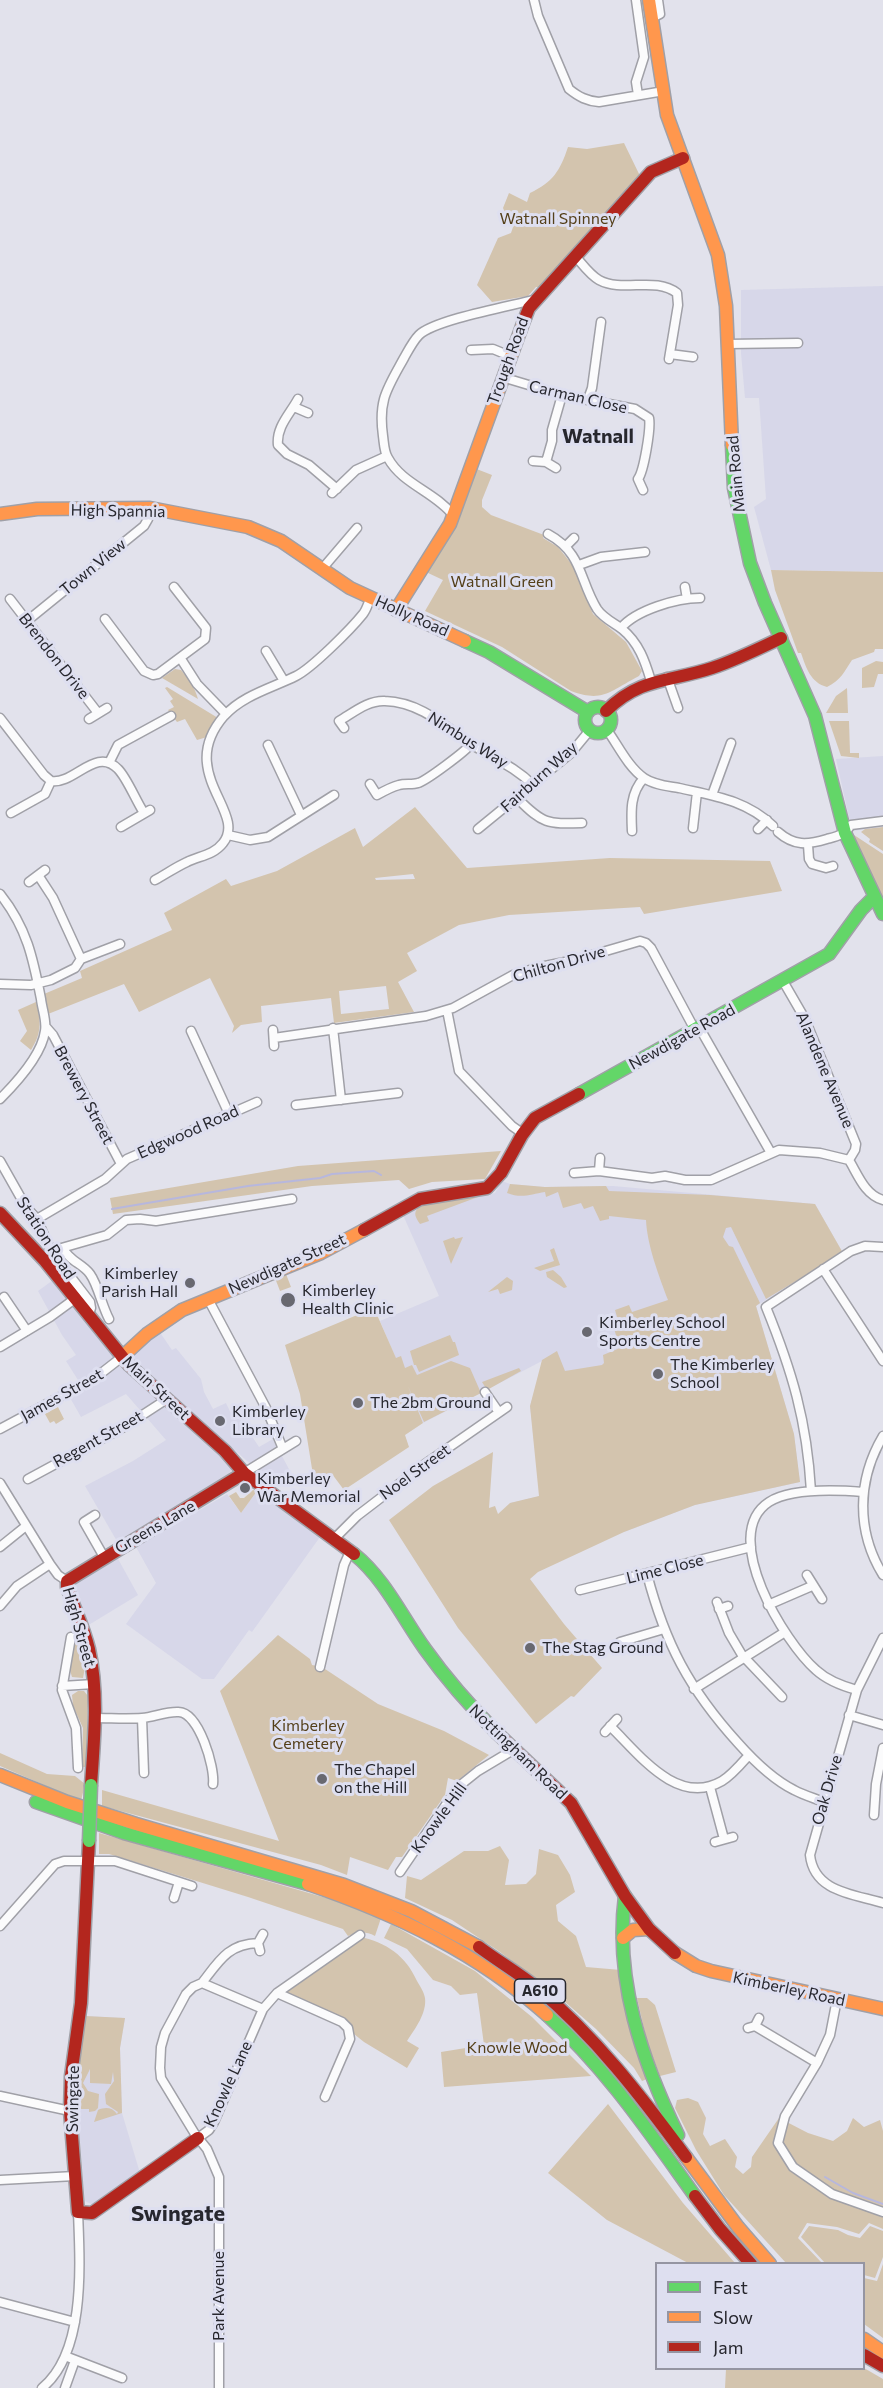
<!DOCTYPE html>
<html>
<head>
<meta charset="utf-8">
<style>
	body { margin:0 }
	#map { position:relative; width:883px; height:2388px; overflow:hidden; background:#e2e2ec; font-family:Commissioner,sans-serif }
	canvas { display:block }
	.legend { position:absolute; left:655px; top:2262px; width:210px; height:108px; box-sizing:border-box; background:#dedff0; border:2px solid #9595a2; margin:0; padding:8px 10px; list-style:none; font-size:18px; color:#27272e }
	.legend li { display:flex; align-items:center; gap:12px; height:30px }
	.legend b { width:30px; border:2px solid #9595a2 }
</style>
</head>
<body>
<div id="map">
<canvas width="883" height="2388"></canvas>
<ul class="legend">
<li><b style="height:8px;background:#63d668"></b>Fast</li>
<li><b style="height:8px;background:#ff974d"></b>Slow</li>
<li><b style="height:8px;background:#b3261e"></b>Jam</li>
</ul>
</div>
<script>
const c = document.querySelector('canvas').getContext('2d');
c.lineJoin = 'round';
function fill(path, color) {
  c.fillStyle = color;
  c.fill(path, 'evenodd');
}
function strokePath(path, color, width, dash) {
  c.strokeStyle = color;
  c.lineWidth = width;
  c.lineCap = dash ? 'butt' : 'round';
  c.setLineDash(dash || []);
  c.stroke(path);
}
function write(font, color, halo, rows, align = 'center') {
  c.font = font + ' Commissioner,sans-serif';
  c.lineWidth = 6;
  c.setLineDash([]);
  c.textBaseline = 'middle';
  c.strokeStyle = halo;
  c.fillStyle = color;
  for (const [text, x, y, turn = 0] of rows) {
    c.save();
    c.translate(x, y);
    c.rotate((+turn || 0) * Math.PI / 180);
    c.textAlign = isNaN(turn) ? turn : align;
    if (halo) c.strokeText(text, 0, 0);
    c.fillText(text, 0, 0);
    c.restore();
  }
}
fill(new Path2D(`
	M883,286V572L771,570L754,507L766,499L759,398H745L741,353V290Z
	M883,756V827L852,831L836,759Z
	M502,1181L510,1184L545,1187L613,1186L815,1204L843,1253L756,1306L794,1434L800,1482L695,1505L624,1532L510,1503L540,1496L530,1406L539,1377L542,1361L423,1423L380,1321L439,1296L403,1215L421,1207L495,1193Z
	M56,1278L233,1467L227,1477L118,1543L85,1486L133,1461L166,1440L126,1394L81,1417L69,1396L83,1388L66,1361L76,1355L62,1335L38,1291Z
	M159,1331L172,1350L176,1348L201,1379L204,1392L213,1409L226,1403L234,1420L239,1417L259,1447L273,1439L291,1473L274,1485L138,1364L131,1356Z
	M257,1491L320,1537L252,1632L249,1630L214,1679H202L126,1624L156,1583L136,1547L227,1494L241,1513Z
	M117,1557L138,1595L87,1626L72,1583Z
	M85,2016L125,2018L120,2048L122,2113L140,2173L93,2205L85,2201L77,2103L76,2084Z`), '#d7d7e9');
fill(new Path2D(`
	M624,143L641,178L540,287H536L528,296L492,302L477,285L498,238L511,233L515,221L507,217L503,208L509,193L527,202L530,193C553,182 560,171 568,147L587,149Z
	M474,468L492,475L482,500V507L491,515L544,535L543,538L558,547L566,557L573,566L593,614L626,642L642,671L639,676C610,691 603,703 571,691L502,647L425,611L443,580L426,572Z
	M771,570L883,572V649H875L874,652L852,660C844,672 841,680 827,687C811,683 806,668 801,653H798L775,590Z
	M876,661L883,662V674H878L874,687L862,688V668Z
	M175,669L181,670C189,679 195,688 198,699L162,678Z
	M167,687L218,718L207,737L197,740L185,719L177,722L168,710L174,707L170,701L173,699L165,688Z
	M847,688L848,713H826L836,696Z
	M829,721H849L850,753H859V758L841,756Z
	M415,807L467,868L610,858L770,861L782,891L644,914L640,907L509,915L459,925L407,953L417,971L398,982L414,1012L334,1023L331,998L261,1006L262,1022L241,1025L232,1033L234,1026L210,978L139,1012L124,984L48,1014L44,994L82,978L80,971L172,930L164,913L226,879L231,886L277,871L355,828L363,847ZM413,874L415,879L376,880L375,878ZM386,986L389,1009L341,1014L339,991Z
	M883,827V851L869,842L870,839L861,832L865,829Z
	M854,835L883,854V901L853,836Z
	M36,1002C41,1021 42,1033 31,1050L20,1041L27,1031L18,1010Z
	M501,1151L485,1179L432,1182L409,1189L399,1180L312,1186L113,1214L110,1198L298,1166Z
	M510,1184L545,1187L606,1186L609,1191L710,1195L815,1204L843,1253L766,1299L731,1227L726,1228L723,1237L729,1246L733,1247L760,1303L756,1306L794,1434L800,1482L695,1505L624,1532L538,1572L530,1579L564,1624L602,1668L574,1697L571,1696L536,1724L458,1628L389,1520L433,1486L493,1452L489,1508L495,1506L498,1514L510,1503L539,1496L530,1406L542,1360L557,1351L565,1371L602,1365L604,1363L603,1355L620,1348L611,1319L617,1317L615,1310L629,1305L632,1312L668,1300C659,1276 647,1245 646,1220L609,1216V1219L600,1221L593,1206L584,1209L581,1203L563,1208L558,1192L546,1197L545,1192C531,1194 522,1199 507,1193Z
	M476,1195L478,1197L427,1216L429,1221L420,1224C414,1215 413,1212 421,1205Z
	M454,1237L455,1239L463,1237L451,1264L443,1241Z
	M554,1248L560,1265L540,1271L534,1268L554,1261L550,1250Z
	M553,1270L561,1277L567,1287L564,1288L547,1277L546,1272Z
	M286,1274L291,1287L280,1291L275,1278Z
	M507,1277L513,1281L512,1290L500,1294L498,1289L488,1292Z
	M374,1308L396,1358L401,1356L405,1368L412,1365L417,1375L451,1361L470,1368L481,1393L424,1422L408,1386L423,1423L405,1435L409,1447L344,1490L332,1474L315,1479L313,1475L300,1394L285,1345Z
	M450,1335L453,1342H455L459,1355L419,1372L416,1365H414L410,1351Z
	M519,1368L521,1371L487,1390L482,1382Z
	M58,1407L64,1419L56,1424L54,1421L50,1423L45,1414Z
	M253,1490L257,1491L241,1513L229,1496L236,1492L240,1498H244Z
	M74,1635L81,1636L85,1667L83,1678L72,1677L69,1667Z
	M278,1635L310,1659L312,1665L322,1667L378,1704L444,1731L489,1755L457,1781L448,1778L445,1795L402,1857H396L388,1870L350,1857L347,1875L321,1865L102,1806V1790L279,1841L220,1691Z
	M78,1691H84L88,1696L86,1767H82L83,1728L73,1706L72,1695Z
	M0,1753L47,1774L75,1776L85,1784L81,1801L0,1766Z
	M99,1833L337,1901L381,1918L375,1936C365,1931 358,1932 348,1936L343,1929L248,1897L109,1854H99Z
	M500,1846L509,1860L505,1885L526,1884L536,1874L539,1849L558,1855L570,1875L575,1892L556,1905L558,1921L576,1936L586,1967L621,1970L647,2079L642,2081L634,2068L596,2029L556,1994L500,1952L452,1920L405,1898L407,1876L421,1880L464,1851H488Z
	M391,1924L475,1971L532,2017L591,2076L444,2087L441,2052L484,2045L477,1993L460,1995L451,1986L433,1980L407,1949L384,1938Z
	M360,1937C386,1942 406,1956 417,1981C420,1986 424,1992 425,1998C427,2013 415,2029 407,2041L419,2048L407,2068L364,2042L354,2034L346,2021L314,2005L285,1993Z
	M637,1998H647L655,2005L676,2072L660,2076L647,2042Z
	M85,2016L125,2018L120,2048L122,2113L94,2122L98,2110C105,2107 112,2107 117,2114L118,2112L106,2104L105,2094L114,2081L113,2072L111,2084L90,2083V2069L83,2083L88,2091L99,2094L98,2108L95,2111L89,2112V2109H77L76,2084Z
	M688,2098L698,2102L706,2118L703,2134L710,2146L725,2139L737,2157L735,2167L743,2174L751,2167L752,2157L779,2118L808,2133L833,2141L847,2131L853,2118L864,2127L880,2120L883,2131V2229L869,2223L859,2234L837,2227L807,2223L798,2238L822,2263H786L724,2195L696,2150L675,2108L677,2100Z
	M608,2104L683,2203L735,2263H688L607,2220L548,2173Z
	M809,2226L838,2230L848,2235L860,2238L870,2226L883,2231V2257L875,2278L864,2275V2264L825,2263L801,2237Z
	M883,2264V2338L864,2324V2278L877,2281Z
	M864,2368L883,2379V2388H725L726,2369Z`), '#d3c4ae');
strokePath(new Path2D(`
	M112,1209L248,1186L320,1178L332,1174L374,1171L381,1175
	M825,2177L853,2193L883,2204`), '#b7b7dd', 2);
const street = new Path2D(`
	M534,0L538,16L569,89C579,97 587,101 599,102L664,91
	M636,0L644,57L636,82L638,95
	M652,18L660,14L658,0
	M576,257C583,265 590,275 599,280C623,293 655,276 677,293L678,305L669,359
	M728,344L798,343
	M471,350L493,349L510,356
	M670,354L693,357
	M502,377L562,395L635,409L649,418C651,428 644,471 638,479L643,490
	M298,399C290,414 276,427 278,445L287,454L309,465L337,489
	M588,399L592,388L601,322
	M294,407L308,413
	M533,461L546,462L556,468
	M546,462L552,441V430L562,395
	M332,493L356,470L387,456
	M453,515C435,492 402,484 388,458C384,452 384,443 383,436C378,400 387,389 404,358C408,351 413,341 419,335C434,320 510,306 533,300
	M548,534C583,553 579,580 597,609C603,618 614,623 622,629C639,643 645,661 651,681
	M566,546L574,538
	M579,565L601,557L645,552
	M322,569L357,528
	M685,587L687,599
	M10,599L98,713
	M105,619L144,671L153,675L158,674L205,639L206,628L174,587
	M27,621L144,526L148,519L150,508
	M621,628C636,610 677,598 700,598
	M266,651L284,681
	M181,659L197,684L226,714
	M667,677L678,708
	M0,718L44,775L51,781
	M89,719L107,708
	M344,728L339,721C353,713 368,700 385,701C420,702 445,726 471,744C493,758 515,767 533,785
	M607,730C618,745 628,767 644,778C654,785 668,786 679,788C714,796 746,800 773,826
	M268,745L301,815
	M109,763L118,745L171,716
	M51,781C74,785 96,746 118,769C127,778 136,801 144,813
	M370,784L377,795C384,791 391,787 399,785C405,783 412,785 418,783C426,781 466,751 471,744
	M712,795L731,743
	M518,799C543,824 547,824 582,823
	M11,813L45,794L51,781
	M121,827L150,810
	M693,828L697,792
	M478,829L571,753L590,730
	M758,829L767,820
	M632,831C631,811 630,793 644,778
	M778,832C794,846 807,845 827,839C838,836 844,835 851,825L883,821
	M228,835L250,840L268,837L334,795
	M808,845L809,859L812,864L826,868L833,866
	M38,875L53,898L81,959
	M155,880C166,874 176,867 187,862C199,856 214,855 223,843C248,812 175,773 224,716C243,695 272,688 296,676C312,668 351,629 363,614C367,609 368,603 371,597
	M29,882L45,870
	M0,894C27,928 33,958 41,999C42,1009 47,1021 45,1031C42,1054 16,1083 0,1099
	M783,981L805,1019L856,1144L855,1150L849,1160
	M0,984L31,985L51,980L75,968L81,959L120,944
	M447,1010L459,1071L512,1126L522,1133
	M46,1027L53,1035L121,1164
	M699,1027L771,1153
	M333,1028L341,1100
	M273,1030L274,1046
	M191,1031L229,1114
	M274,1038L426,1016L453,1008L513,975L540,967L575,960L640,941L646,943L651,948L695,1030
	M296,1105L398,1093
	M0,1161L26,1207L37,1219L51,1251L90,1302L91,1308L89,1314
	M599,1171L600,1158
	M574,1173L599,1171L652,1178L665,1176L685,1180H711L779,1150L820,1153L849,1160C858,1175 865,1195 883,1200
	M37,1219L105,1179L127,1159L257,1102
	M63,1248C69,1261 83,1264 90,1274C98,1285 102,1306 109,1319
	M51,1251L107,1235L126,1220L140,1219L156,1221L292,1199
	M823,1269L883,1361
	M4,1297L27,1331
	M208,1299L266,1408L283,1449L244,1473
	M0,1347L50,1317L76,1298
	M485,1392L498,1411
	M0,1429L95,1378L122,1357
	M883,1436C857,1480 856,1531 883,1575
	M283,1449L296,1441
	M28,1479L124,1427L167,1399
	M0,1483L50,1564L58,1575L67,1581
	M811,1491C807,1421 792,1371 766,1307L851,1251L865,1246L883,1247
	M95,1515L84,1522L104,1557
	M335,1538L357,1516L425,1464L507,1407
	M0,1547L26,1526
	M647,1574C665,1643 689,1689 738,1743C754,1761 772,1779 794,1790C803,1795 814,1798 824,1802
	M807,1575L822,1599
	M580,1590L751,1547
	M717,1602L729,1633L742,1655L782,1697
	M768,1605L812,1586
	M0,1606L17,1586L50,1564
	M719,1609L728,1606
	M71,1637L62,1690L76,1728L78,1768
	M883,1638L857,1690L810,1855C814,1892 853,1894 883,1903
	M620,1642L664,1629
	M320,1667L344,1565L348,1556L352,1551
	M62,1686L94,1684
	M694,1689L785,1632
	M857,1690C842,1686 828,1681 816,1670C785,1643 718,1535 769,1502C791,1488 838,1490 863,1492
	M849,1715L883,1725
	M95,1718C111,1718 127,1719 142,1718C154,1717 167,1711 179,1712C199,1713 215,1767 213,1784
	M142,1718L144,1773
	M610,1726C639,1754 677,1807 722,1781C732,1775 741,1764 749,1755
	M605,1732L617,1719
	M710,1787L724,1839
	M874,1815L876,1784L883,1748
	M715,1842L733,1837
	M400,1872L458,1787L478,1771L513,1750
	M174,1898L179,1882
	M0,1926L55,1864L64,1861H115L192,1886
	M260,1951L258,1943L263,1934
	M202,1983C219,1961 228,1944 258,1943
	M277,1993L342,2022L348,2028L350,2039L325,2097
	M755,2026L817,2063L830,2035L837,1999
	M748,2028L755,2026L759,2018
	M817,2063L785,2116L778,2143L793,2167L832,2194L883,2212
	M0,2096L70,2111
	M198,2138L209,2130L214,2122L263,2009L277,1993L360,1935
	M0,2180L75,2176
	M0,2302L75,2322
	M65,2356L122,2378
	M42,2388C86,2352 80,2264 78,2212
	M65,2388L74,2363
	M219,2388V2177L207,2149L195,2134L161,2078L160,2068L161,2047L165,2033L186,1994L193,1987L202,1983L263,2009`);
const fast = new Path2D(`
	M732,445L734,488L750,563L765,603L815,716L845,833L883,914
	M465,641L489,652L588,712
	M585 720a13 13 0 1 1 26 0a13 13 0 1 1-26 0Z
	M579,1094L829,954L861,910L874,897
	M354,1554C385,1579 402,1617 425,1649C447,1680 471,1707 497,1733
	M36,1802L124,1833L308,1884
	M625,1896C614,1979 642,2061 678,2135
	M547,2015C606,2068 649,2132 695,2196`);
const slow = new Path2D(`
	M649,0L667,115L718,255L726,306L732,445
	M0,514L37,509L150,508L248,527L281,541L350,588L465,641
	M396,610L450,524L525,318
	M122,1357L147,1334L182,1310L321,1253L364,1230
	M0,1775L67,1802L136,1824L344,1885L411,1911L479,1947
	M308,1884C396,1914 478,1953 547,2015
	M623,1938L633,1930L649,1929
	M675,1953L696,1966L711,1971L883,2009
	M686,2157L738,2227L770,2264
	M864,2339L883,2352`);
const jam = new Path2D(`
	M525,318L529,308L651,172L683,158
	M606,711C640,677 670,682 712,668C736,660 758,649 781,638
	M0,1213L45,1261L129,1365L225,1451L244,1473L354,1554
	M364,1230L420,1199L487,1188L501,1173L522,1135L535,1118L579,1094
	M497,1733L571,1803L625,1896L649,1929L675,1953
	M91,1785C94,1740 99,1694 89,1649C84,1628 74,1608 67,1587V1581L244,1473
	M89,1841L81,2003L71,2076L70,2111L78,2212L92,2213L198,2138
	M479,1947C498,1961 518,1973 536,1987C595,2036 641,2096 686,2157
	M695,2196L720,2229L751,2264
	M864,2355L883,2366`);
strokePath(street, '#a0a0a7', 11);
strokePath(fast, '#a0a0a7', 15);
strokePath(slow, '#a0a0a7', 15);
strokePath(jam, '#a0a0a7', 15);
strokePath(street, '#fbfbfc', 8);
strokePath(fast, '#63d668', 12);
strokePath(slow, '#ff974d', 12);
strokePath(jam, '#b3261e', 12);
const fastBridge = new Path2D(`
	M89,1841L91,1785`);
strokePath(fastBridge, '#a0a0a7', 15, []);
strokePath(fastBridge, '#63d668', 12);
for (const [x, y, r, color] of [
	[190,1283,6,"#686870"],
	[288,1300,8,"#686870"],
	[587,1332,6,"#686870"],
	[658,1374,6,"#686870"],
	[358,1403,6,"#686870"],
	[220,1421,6,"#686870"],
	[245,1488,6,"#686870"],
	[530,1648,6,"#686870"],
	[322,1779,6,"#686870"]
]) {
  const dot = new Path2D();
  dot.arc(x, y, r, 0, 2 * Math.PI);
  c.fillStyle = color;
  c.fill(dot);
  strokePath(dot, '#dedff0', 2);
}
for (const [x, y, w] of [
	[540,1991,51]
]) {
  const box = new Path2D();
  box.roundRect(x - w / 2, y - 12, w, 24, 4.5);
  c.fillStyle = '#dedff0';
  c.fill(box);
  strokePath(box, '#27272e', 1.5);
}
write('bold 15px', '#27272e', null, [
	["A610",540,1991]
]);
write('16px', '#543f19', '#dedff0', [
	["Watnall Spinney",558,219],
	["Watnall Green",502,582],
	["Kimberley",308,1726],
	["Cemetery",308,1744],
	["Knowle Wood",517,2048]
]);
write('16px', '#27272e', '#dedff0', [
	["Trough Road",508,361,-70],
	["Carman Close",578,397,13],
	["Main Road",736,474,-95],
	["High Spannia",118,511,1],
	["Town View",93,567,-39],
	["Holly Road",412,616,24],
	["Brendon Drive",54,656,52],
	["Nimbus Way",468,740,32],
	["Fairburn Way",539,777,-42],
	["Chilton Drive",559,964,-16],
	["Newdigate Road",682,1037,-29],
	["Alandene Avenue",825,1070,67],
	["Brewery Street",84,1095,62],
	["Edgwood Road",188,1132,-24],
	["Station Road",46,1238,57],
	["Newdigate Street",287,1264,-24],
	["Main Street",156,1388,43],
	["James Street",62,1395,-29],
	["Regent Street",98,1439,-29],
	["Noel Street",415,1472,-36],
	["Greens Lane",155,1527,-30],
	["Lime Close",665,1569,-14],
	["High Street",79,1627,74],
	["Nottingham Road",518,1752,44],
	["Oak Drive",827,1790,-74],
	["Knowle Hill",439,1818,-54],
	["Kimberley Road",789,1989,12],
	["Knowle Lane",228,2084,-65],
	["Swingate",73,2099,-89],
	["Park Avenue",219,2296,-90]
]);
write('16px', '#27272e', '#dedff0', [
	["Kimberley",178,1274,"right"],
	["Parish Hall",178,1292,"right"],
	["Kimberley",302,1291],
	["Health Clinic",302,1309],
	["Kimberley School",599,1323],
	["Sports Centre",599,1341],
	["The Kimberley",670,1365],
	["School",670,1383],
	["The 2bm Ground",370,1403],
	["Kimberley",232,1412],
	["Library",232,1430],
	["Kimberley",257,1479],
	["War Memorial",257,1497],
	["The Stag Ground",542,1648],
	["The Chapel",334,1770],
	["on the Hill",334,1788]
], 'left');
write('bold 20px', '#27272e', '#dedff0', [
	["Watnall",598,436]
]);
write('bold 22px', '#27272e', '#dedff0', [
	["Swingate",178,2214]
]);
</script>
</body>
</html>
